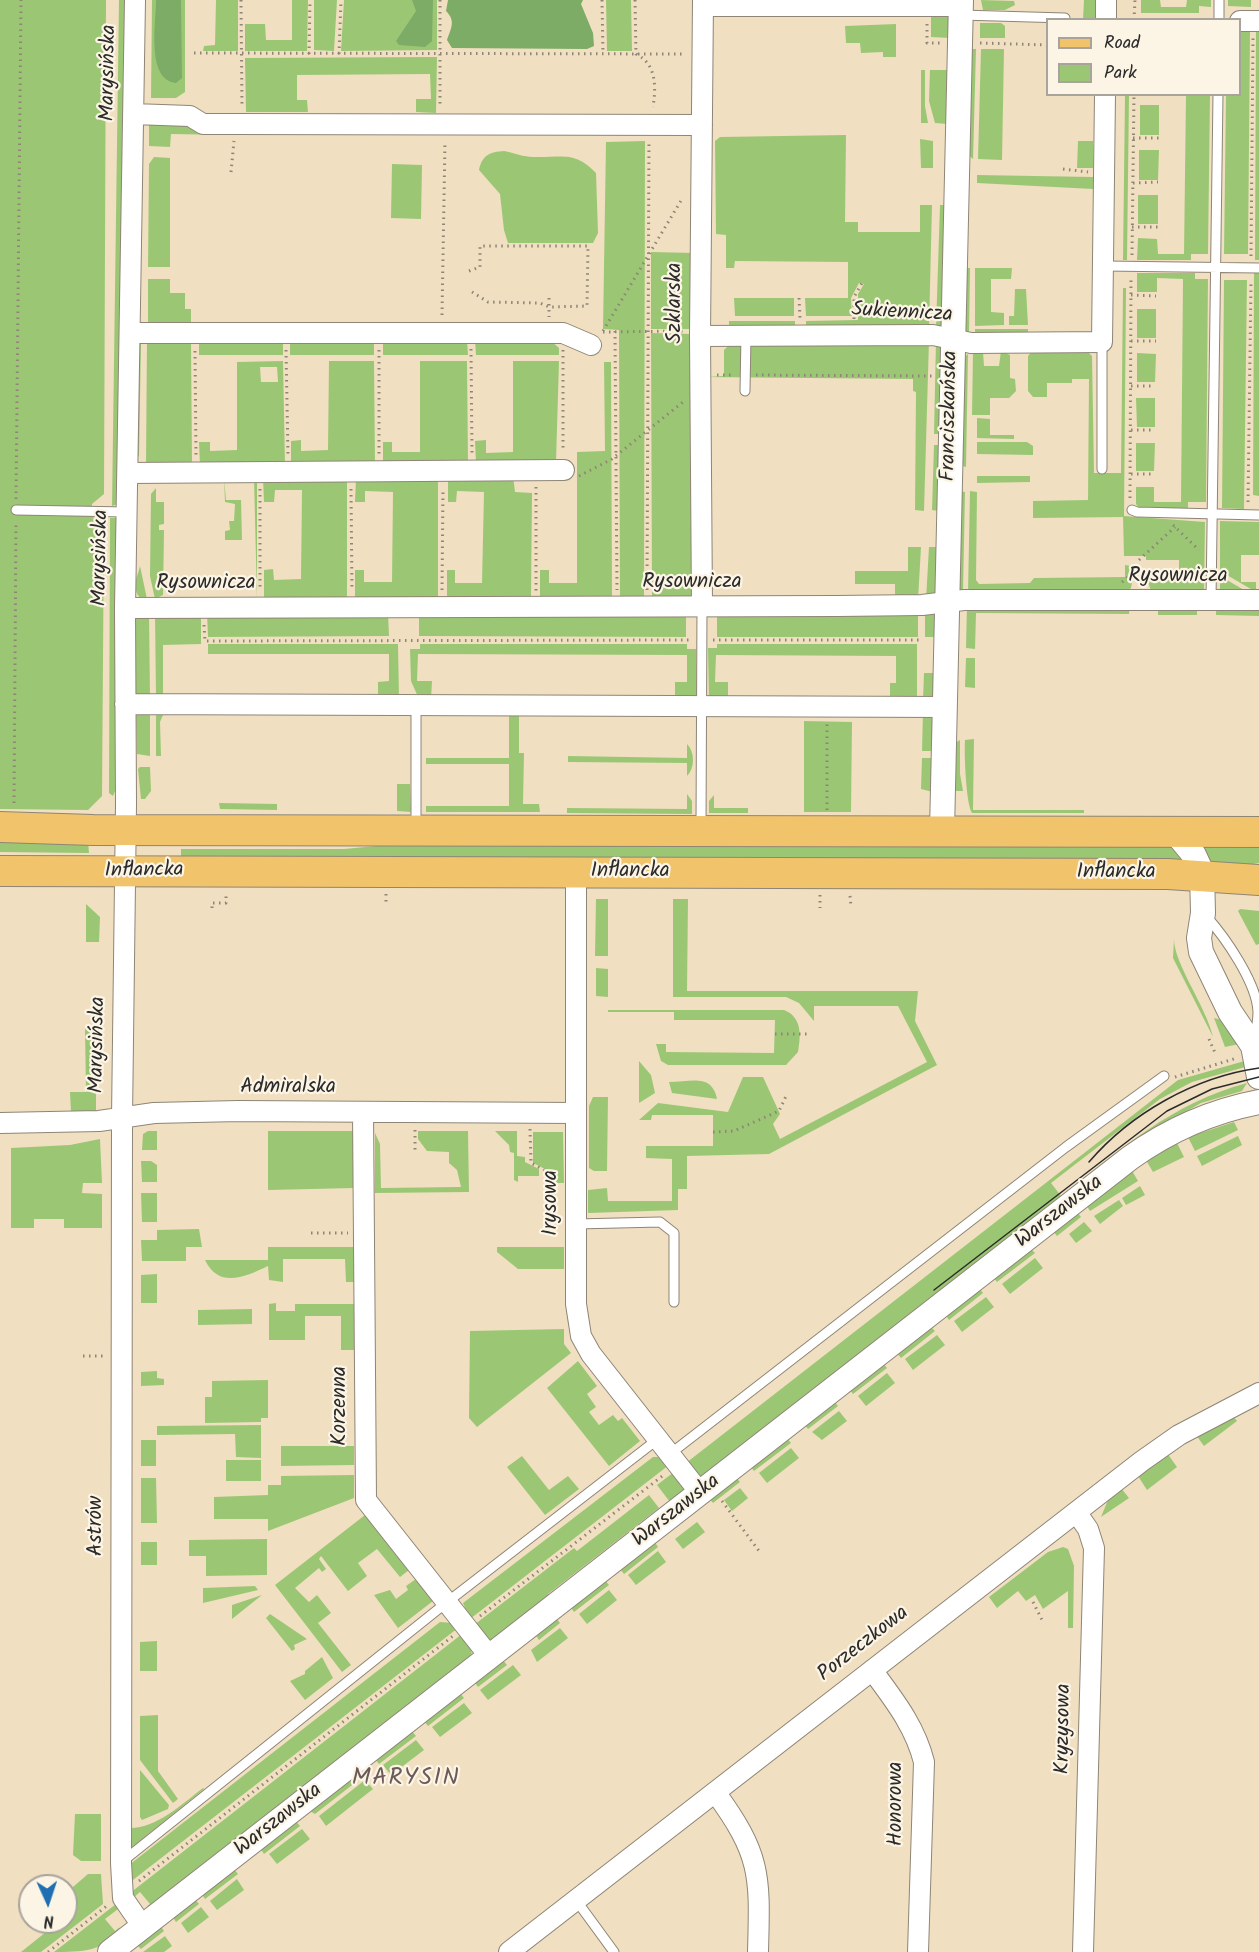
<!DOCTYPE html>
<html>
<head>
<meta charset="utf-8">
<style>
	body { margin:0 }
	#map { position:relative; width:1259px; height:1952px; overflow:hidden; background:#f1dfc1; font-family:Kalam,sans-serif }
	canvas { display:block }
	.legend { position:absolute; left:1046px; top:18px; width:195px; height:78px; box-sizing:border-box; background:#fcf5e5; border:2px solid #a8a49b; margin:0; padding:8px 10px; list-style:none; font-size:18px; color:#2b2b2b }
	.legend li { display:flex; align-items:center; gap:12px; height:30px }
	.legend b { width:30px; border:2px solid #a8a49b }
	.north { position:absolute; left:18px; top:1874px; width:60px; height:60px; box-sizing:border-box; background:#fcf5e5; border:2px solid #a8a49b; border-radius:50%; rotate:177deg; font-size:16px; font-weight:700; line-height:24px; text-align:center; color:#2b2b2b }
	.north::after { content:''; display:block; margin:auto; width:21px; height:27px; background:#1f6fb2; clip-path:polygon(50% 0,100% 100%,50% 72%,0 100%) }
</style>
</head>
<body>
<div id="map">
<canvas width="1259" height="1952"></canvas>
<ul class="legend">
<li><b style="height:8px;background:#f1c36a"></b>Road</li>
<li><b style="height:16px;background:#9bc774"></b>Park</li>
</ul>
<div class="north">N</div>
</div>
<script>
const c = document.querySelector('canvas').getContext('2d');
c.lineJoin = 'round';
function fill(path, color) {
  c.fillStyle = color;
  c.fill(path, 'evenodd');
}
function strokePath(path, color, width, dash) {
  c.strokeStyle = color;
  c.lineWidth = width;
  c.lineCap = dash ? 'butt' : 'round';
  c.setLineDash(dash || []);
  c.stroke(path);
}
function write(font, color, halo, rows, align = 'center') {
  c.font = font + ' Kalam,sans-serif';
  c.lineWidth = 4.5;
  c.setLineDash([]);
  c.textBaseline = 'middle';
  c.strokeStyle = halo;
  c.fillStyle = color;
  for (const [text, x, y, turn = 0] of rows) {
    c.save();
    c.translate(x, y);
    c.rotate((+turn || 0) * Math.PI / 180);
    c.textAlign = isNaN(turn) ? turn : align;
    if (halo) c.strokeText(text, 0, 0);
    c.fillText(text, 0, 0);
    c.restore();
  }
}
fill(new Path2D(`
	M0,0H106L104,494L92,504V517L104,520L102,796L88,810L0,809Z
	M119,0H126L118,504L112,506Z
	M152,0H185V92L176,98H151Z
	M216,0H238V51H203L204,46L215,45Z
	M292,0H308L307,51H245V24H265L266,40H292Z
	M314,0H337L334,51L314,50Z
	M344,0H437V50L341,51Z
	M606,0H631L632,51H607Z
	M981,0L1014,1L1015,5L1005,10H983Z
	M1084,0H1095V19H1083Z
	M1141,0H1160L1161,7H1186L1187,0H1211V7L1199,6V13H1141Z
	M1228,0H1251V7L1228,6Z
	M931,11L951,13L950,38L931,37Z
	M980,23H1001L1005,26V38H980Z
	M896,24V57H883V52L861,53L860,43H846L845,26Z
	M1256,26H1259V260H1255Z
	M1240,32H1250L1248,254H1224L1226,95L1240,94Z
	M969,49H976L973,159L967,154Z
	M981,49H1004L1002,160L978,159Z
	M437,57L436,113L416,112V99H431L430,74L297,75V100H307L308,112H246L245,58Z
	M921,70H925V106L928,123H921Z
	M930,70H949L948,124L935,123L929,101Z
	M1129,94V95L1127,260H1123L1125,95Z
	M1186,95H1210L1208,254H1191V260H1137L1138,238L1157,239L1158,254H1184Z
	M1140,105H1159V135H1140Z
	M193,123L231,129V135L171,134L170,147L149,146V124Z
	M846,135L845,222H858V232H920V205H932L929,328H806V321L858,320V294L864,284L859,283L851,298L852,316H806L805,298H848V262L735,261L734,268H726V235L716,234L715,141L720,137Z
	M920,139L933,141V168H921Z
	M645,141L644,599L620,600L619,330L603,329L606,142Z
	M1078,141H1093V168H1077Z
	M1139,150H1159L1158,180H1139Z
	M504,151C514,153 524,157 533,157C562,158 574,150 596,173L598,233L593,243H508L504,230L500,194L479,170C482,155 490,152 504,151Z
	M154,157L170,158V267H148L149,164Z
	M392,164L422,165L421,219L391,218Z
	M977,175L1093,177V189L977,183Z
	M1138,195H1158V224H1138Z
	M940,205H947L944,328H936Z
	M651,252L694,253L693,329H651Z
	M964,268H970L969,334L965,331Z
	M975,268H1012L1011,279H991V312L1004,313V325L975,326Z
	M1137,273H1195V279H1208L1206,502H1188V509L1139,508L1136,504V487H1154V502H1181L1183,279L1157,278V292H1137Z
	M1254,273H1259V496L1253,495Z
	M148,279H170V293H185V309H191V328H148Z
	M1224,280H1247L1244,509L1222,508Z
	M1123,288H1126L1124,516L1205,522L1204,593L1151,591L1146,576L1179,577V560H1146V556H1124L1123,517L1033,518V501L1088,500L1089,379H1072V383H1047V397H1033L1028,391V356L1032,351H1087L1092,356L1094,473H1121Z
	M1015,289H1026L1028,325H1009V316H1014Z
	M734,298H794V316H735Z
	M1137,309H1156V338H1137Z
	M729,321H795V328H729Z
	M975,329H1028V337L975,336Z
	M651,333L693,334V600H652Z
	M147,339L191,340L192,465H146Z
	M199,340H283V355H199Z
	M290,340H374V355H290Z
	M467,340L468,355H383V341Z
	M475,340H550L559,348V355H476Z
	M929,340L924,511L915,510L916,392L913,391V379L705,377L724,376V350L731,343Z
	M936,341L943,344L941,434H934Z
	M141,342L139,457L137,453L138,345Z
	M1001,351L1010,355V378L1015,379L1016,391L1009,398H990V415H972L973,352H983L984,366H999Z
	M1137,353L1156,354L1155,382H1137Z
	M968,354L966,467L959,465L964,357Z
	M283,361L285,465H200L199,442H210V451L237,450V362ZM260,367H277L278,382H261Z
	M329,361H374L375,464L291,465V441L301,440V451L328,450Z
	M420,361H467L468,463L383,464V442H392V452H420Z
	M513,361H559L556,462L476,463L475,441L486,440V453L513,452Z
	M604,362H611L612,599L540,598V570H549V583H577V452L605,451Z
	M1136,398H1155V427H1137Z
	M977,418L990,419V435H1014V439L977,438Z
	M977,442H1027L1033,446V455L977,454Z
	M1136,443H1155L1154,471H1136Z
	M934,445H941L939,511L932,510Z
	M513,476L515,492L532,493L531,598H447V570H455V583H482L484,492L457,491L456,502H448V479Z
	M977,476H1030V482L977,483Z
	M224,478L226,500H241L242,540H225V531L230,530L229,521H234L235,504L225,502Z
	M254,478H257V599Z
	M263,478H347V599H264V570L273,569L274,580L301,579L302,490H275L274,502H264Z
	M356,478L438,479V598L355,599V570H364V582H392L393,492L365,491V502H355Z
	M156,488V502H164V524L159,525V530H164L163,595L155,599L150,576L151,494Z
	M959,491L965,492L963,591L959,588Z
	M970,491L977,492L976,580L979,584L1030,583L1034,578L1125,577V565L1131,566L1134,572L1131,588L1125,593H968Z
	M110,518H117L115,791L113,796L109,793Z
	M1220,521L1259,522V555H1241V582H1256V592L1220,571Z
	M908,547H921L918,600H895V584H855V571H908Z
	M929,547H938V599L926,600Z
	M140,566L147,599L140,598C131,586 137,579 140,566Z
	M1220,576L1251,594H1220Z
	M967,605L987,610L1130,605L1129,614L976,613L975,649L966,648Z
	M1158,605H1197V615H1158Z
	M1216,605H1259V616L1216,615Z
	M918,611V637H717V613Z
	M419,612L686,613V637L419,636Z
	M925,612H937V637H925Z
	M207,613H388L389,636L208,637Z
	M149,614L150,698L135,695V616Z
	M155,614H201V644L163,645V697H156Z
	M208,644H398L399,699H378V682L389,681V654H208Z
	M420,644H687V649H696L697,699H675V682H687V655L418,654L417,681H432L431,699H419L411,681L410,649H420Z
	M717,644H917V700H890V683H896V656L716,655L715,682H728V699H709L708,648H717Z
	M966,658H975V688L965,687Z
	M924,673H936L935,696L923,700Z
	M150,709V756L137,754L136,711Z
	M156,709H194L198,715H163L160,722L161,756H156Z
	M923,711L935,716L934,751H922Z
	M509,716H519V753H524L523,804H539L540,812H426V806H509V764H426V758H509Z
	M804,721L852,722L851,812H804Z
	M974,739L973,810H1084V813H972C966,804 964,753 965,740Z
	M960,740V774L963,791H952L955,743Z
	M687,744C695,752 695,768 687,776V763L568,762V756L687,758Z
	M922,758H933V792L921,789Z
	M140,767H150L151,791L145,799H141L138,769Z
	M397,784H410L411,812L397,811Z
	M687,794L692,801V814L567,813V808L687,809Z
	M714,795V808H748V813H709V801Z
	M219,803L277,804V810L220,809Z
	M0,839L88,841L89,853L0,852Z
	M397,844L1172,847L1187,862L181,859V849H344Z
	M1195,844H1259V863L1233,867L1207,865Z
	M596,899H608V956H595Z
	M673,899H688L687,991H918L915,1021L937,1065L769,1154L687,1156V1189H678V1210L588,1213V1190L607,1188L608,1201H672V1159L646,1158V1146H713V1115H652L651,1120H639L658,1103L728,1112L743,1077H763L780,1114L773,1124L780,1139L927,1062L898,1006H814V1021L799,1003L786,997H673Z
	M86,904L100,917L99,942H86Z
	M1240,909L1259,911V944L1256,945L1238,911Z
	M1174,939C1174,964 1206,1006 1213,1037L1173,958Z
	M596,968L608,969V997L596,996Z
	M608,1010H784C802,1017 801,1035 798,1052L786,1065H668L661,1061L656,1044H666V1052L774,1053L775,1020H674V1012H608Z
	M1214,1018L1222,1020L1239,1044L1225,1047Z
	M85,1028H96V1112H71L70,1092H86Z
	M1248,1060L1245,1067L1192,1082L1160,1099L1051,1183L1061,1196C1121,1149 1172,1103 1247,1083L1242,1091L1201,1103L1157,1128L701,1477L686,1463L1178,1080Z
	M639,1061L651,1075L655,1093L639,1103Z
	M669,1082C691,1082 712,1073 717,1099L672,1093Z
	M593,1097H608L607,1171H594L589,1168V1106Z
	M1234,1122L1238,1130L1195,1151L1188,1137Z
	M148,1131H157V1150H142L143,1134Z
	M268,1131H353L354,1188L268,1190Z
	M418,1131H468L469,1192L375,1193V1133L380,1144L381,1188L461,1187L457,1170L449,1163V1152L427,1151L418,1139Z
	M495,1131H517V1156L525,1157V1162L539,1169V1176H518V1182L514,1180V1153L510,1152L509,1145Z
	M533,1132H563L564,1183H551V1172L533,1163Z
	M1238,1136L1242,1145L1202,1166L1197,1156Z
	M100,1139L102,1183H83L82,1193L102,1194V1228H64V1219H34V1228H11V1148L70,1145Z
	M1177,1143L1184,1157L1153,1172L1146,1160Z
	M141,1161H151L157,1165V1182H142Z
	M1131,1169L1138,1181L1090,1211L1086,1205Z
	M1140,1186L1145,1195L1126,1205L1122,1198Z
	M141,1193H157V1222H142Z
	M1119,1200L1123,1206L1100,1224L1094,1216Z
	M1077,1212L1081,1217L1057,1236L1053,1231Z
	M1084,1222L1092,1231L1076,1243L1069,1234Z
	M199,1229L202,1247H186V1261H142L141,1240H157V1230Z
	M268,1247H354V1282H346L345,1259H283V1282L269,1280L268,1266C245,1277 219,1289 205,1260H268Z
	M497,1247H564V1269H518L497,1252Z
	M1030,1248L1035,1253L997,1282L993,1277Z
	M1035,1258L1043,1268L1010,1294L1002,1284Z
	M157,1274V1303H141V1275Z
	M979,1288L983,1293L949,1320L945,1314Z
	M986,1297L994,1307L962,1332L954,1321Z
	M276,1303V1311H295V1304H354V1350H341V1316H305V1340H269V1304Z
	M252,1309V1324L198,1325V1310Z
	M930,1326L935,1331L901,1358L896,1352Z
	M564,1329V1344L571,1353L477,1427L469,1418L470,1331Z
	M937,1335L945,1345L913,1370L905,1359Z
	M578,1361L597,1386L587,1394L596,1407L589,1412L599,1425L613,1415L618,1421L622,1418L640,1441L609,1466L547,1388Z
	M883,1363L887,1368L853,1394L849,1389Z
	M157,1371V1378L164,1379V1385L141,1386V1372Z
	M887,1373L895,1383L866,1406L858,1396Z
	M268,1380V1418H261V1422L205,1423V1397H212V1381Z
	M834,1401L838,1406L808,1429L804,1424Z
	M839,1411L847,1421L822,1440L812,1432Z
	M1233,1416L1237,1421L1204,1446L1196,1435Z
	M261,1425V1458L236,1457L235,1434L157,1435V1426Z
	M787,1438L791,1443L754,1471L750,1466Z
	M141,1440H156V1466H141Z
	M281,1446H354V1465L281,1466Z
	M791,1448L799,1458L767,1483L759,1473Z
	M1167,1453L1177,1467L1147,1490L1138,1476Z
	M522,1456L549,1490L568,1476L579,1489L545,1515L507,1467Z
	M653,1457H663L669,1465L470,1619L463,1603Z
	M226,1460H261V1481H226Z
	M674,1472L685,1490L673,1506L657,1485Z
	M354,1475V1498L268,1531V1519H214V1497L268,1495V1485H281V1476Z
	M736,1477L740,1482L713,1503L709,1498Z
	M141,1478H156L157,1523H141Z
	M740,1488L748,1498L732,1511L724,1500Z
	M1121,1488L1129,1498L1101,1517L1108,1500Z
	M649,1495L659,1508L548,1594L552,1600L492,1642L474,1625L574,1548L577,1551Z
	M365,1515L409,1570L400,1577L377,1549L358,1563L367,1576L348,1591L321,1556L319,1559L326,1569L322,1572L319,1568L295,1588L309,1602L317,1595L331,1613L318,1623L351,1665L342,1672L275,1585Z
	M697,1522L705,1532L683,1549L675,1539Z
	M267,1539V1575L206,1576V1556H189V1540Z
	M654,1541L658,1547L624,1574L619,1568Z
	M141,1542H157V1565H141Z
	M1063,1547L1068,1549L1074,1566L1073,1628H1068V1591L1043,1609L1035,1595L1026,1601L1018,1591L997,1608L989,1597L1048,1552Z
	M658,1551L666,1562L636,1585L628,1575Z
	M416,1579L433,1601L398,1628L374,1595L390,1590L396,1599L408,1590L406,1586Z
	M604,1579L609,1585L574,1612L570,1606Z
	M255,1586L258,1590L203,1603V1588Z
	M609,1590L617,1600L587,1624L579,1614Z
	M262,1595L232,1619V1605Z
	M270,1614L307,1639L294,1645L295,1649L292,1651L266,1618Z
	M556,1618L560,1623L539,1640L535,1634Z
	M440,1622L453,1623L458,1628L129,1883V1865Z
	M560,1628L568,1638L537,1662L531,1650Z
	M462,1634L471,1646L472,1658L154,1906H147L150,1904L140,1892L133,1898L130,1893Z
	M157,1641V1671H140V1642Z
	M322,1657L333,1678L305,1700L290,1681L305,1674V1671Z
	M502,1659L507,1665L478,1687L474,1681Z
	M513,1665L521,1675L488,1700L480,1690Z
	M459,1692L464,1698L428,1726L423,1720Z
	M464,1703L472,1713L440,1737L432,1727Z
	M158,1715V1771L178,1799L173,1803L140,1760V1716Z
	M411,1730L416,1736L379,1764L374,1758Z
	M416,1740L424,1750L391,1775L383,1765Z
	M361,1769L365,1775L315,1814L308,1810Z
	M140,1770L169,1805L168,1809L142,1820L140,1817Z
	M365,1780L373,1789L326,1826L319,1816Z
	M203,1788L204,1789L130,1849V1828C157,1828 182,1804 203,1788Z
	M75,1814H101V1861H81L73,1855Z
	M295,1820L300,1826L264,1854L260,1848Z
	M302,1829L310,1839L277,1864L269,1854Z
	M233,1868L238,1874L205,1899L201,1893Z
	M88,1874H101L103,1904L41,1952H21L51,1928L47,1922H66V1893Z
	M237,1879L244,1890L217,1910L210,1901Z
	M194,1898L199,1904L176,1922L172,1916Z
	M116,1904L118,1909L105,1919L115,1931L120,1927C107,1952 80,1952 54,1952Z
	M201,1907L209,1917L188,1933L181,1923Z
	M160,1925L164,1931L141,1949L136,1944Z
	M165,1936L172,1946L164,1952H143Z`), '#9bc774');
fill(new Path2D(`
	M156,0H181L182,78L176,83C146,80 156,23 156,0Z
	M412,0H433L432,41L425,47L399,45L396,41L416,11Z
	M448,0H583L581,4L593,33L594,46L587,49L452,48L447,40C451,28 456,21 446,11Z`), '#7cac66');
const service = new Path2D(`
	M961,15L1065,18
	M1219,20V0
	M1104,266L1259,268
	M1102,342V469
	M745,391L746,335
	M16,510L127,512
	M1132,510L1137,512L1259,515
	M1211,600L1218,94
	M701,826L702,607
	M416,828V705
	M1206,916C1225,937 1257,983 1258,1012C1258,1021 1256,1031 1254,1040
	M576,1224L660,1222L674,1233V1302
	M670,1454L1066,1147L1164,1076
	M123,1861L446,1603L658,1439
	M576,1900L614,1952`);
const minor = new Path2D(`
	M135,0L125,608L126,804L122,1118L121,1863L123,1898L143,1927
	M703,6H961
	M1106,20V0
	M1240,21H1259
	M133,114L190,116L203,124H233L702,125
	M130,333H563L591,345
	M700,336L933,335L971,343L1102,342L1105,94
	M128,473L564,470
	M702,607L700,336L703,0
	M125,608L837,606L922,605L964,600H1259
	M125,704L945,707
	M576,871V1304L581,1336L591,1354L701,1494
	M363,1112L366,1500L490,1657
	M0,1123L99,1121L154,1113L238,1111L576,1113
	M1076,1512L1088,1529L1094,1548L1083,1952
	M872,1670C894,1700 915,1726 924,1762L918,1952
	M715,1792C762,1856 760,1876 758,1952
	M509,1952L1142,1461L1179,1435L1259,1393`);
const tertiary = new Path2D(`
	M942,831L961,0
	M1175,832L1194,855L1202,872L1203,913L1199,938L1201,952L1230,1012L1253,1046L1259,1077
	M110,1952L1130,1158C1169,1130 1212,1111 1259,1102`);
const primary = new Path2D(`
	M0,827L93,830L1259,832
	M0,871L1168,874L1259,880`);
strokePath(service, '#8e8576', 11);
strokePath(minor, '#8e8576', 22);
strokePath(tertiary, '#8e8576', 26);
strokePath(primary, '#8e8576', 32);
strokePath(new Path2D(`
	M241,0L242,108
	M440,0V106
	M602,0L603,54
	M635,0L636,54C657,64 656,88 653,107
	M1134,20L1135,0
	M927,24V43H941
	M980,43L1048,45
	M194,53L686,54
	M309,54L310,0
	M339,54L341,0
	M1133,138H1159
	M1063,169L1088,172
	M231,172L234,141
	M1133,183L1158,182
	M1132,227H1158
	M1132,255L1134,94
	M1251,256L1253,38
	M469,271L480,267V246H588L587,306L549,307L540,303L488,302L469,290
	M1131,295L1156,296
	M549,298V317
	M799,298L800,318
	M442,315L445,141
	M854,319V297L862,283
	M603,331L682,199
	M615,331L617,590
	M603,332L683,331
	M1131,341H1156
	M471,349L472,453
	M286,350L288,455
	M379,350V454
	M563,350V452
	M195,351L196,455
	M717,375H735
	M756,375L932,376
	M1131,386H1155
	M1131,430H1155
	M1131,474H1154
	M579,476L612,459L683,402
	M536,487V591
	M260,489V591
	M351,489L352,590
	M1130,498L1131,279
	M16,499L21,0
	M1248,502L1251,281
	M1173,525L1199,550
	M1139,560L1175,527
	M1122,582L1139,568
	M442,590L443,489
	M647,590L649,140
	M204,625L205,641L691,640
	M713,640H921
	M14,803L16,521
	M827,810V723
	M386,894V904
	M820,895V908
	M850,896L851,906
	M212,908V903H226V894
	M775,1034H807
	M1209,1039L1216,1055
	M1175,1077L1237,1058
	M530,1129L531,1163L544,1170
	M415,1130V1150
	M713,1132L734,1131L779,1111L787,1094
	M311,1233H348
	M83,1356H104
	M722,1501L759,1551
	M1033,1602L1043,1622
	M480,1616L665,1474
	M139,1881L453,1636
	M48,1952L108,1905`), '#8e8576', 3, [1.5, 4.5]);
strokePath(service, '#fff', 9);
strokePath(minor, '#fff', 20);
strokePath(tertiary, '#fff', 24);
strokePath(primary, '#f1c36a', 30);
strokePath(new Path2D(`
	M1089,1162C1131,1113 1195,1077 1259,1068
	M934,1290L1167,1111L1212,1089L1259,1077`), '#2b2b2b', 1.5);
write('21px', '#2b2b2b', '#fcf5e5', [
	["Marysińska",110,73,-89],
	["Szklarska",676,303,-90],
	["Sukiennicza",902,314,3],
	["Franciszkańska",951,416,-89],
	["Marysińska",102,558,-89],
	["Rysownicza",1178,577],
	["Rysownicza",692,583],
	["Rysownicza",206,584],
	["Inflancka",144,872,-1],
	["Inflancka",630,872],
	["Inflancka",1116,873],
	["Marysińska",99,1045,-89],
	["Admiralska",288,1088],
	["Irysowa",552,1203,-90],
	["Warszawska",1060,1213,-38],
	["Korzenna",341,1406,-90],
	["Warszawska",677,1512,-38],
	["Astrów",97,1526,-90],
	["Porzeczkowa",864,1645,-38],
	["Kryzysowa",1065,1729,-89],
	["Honorowa",897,1804,-90],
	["Warszawska",279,1821,-38]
]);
c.letterSpacing = '1.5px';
write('24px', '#6c5a58', '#fcf5e5', [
	["MARYSIN",406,1780]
]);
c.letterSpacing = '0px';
</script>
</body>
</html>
